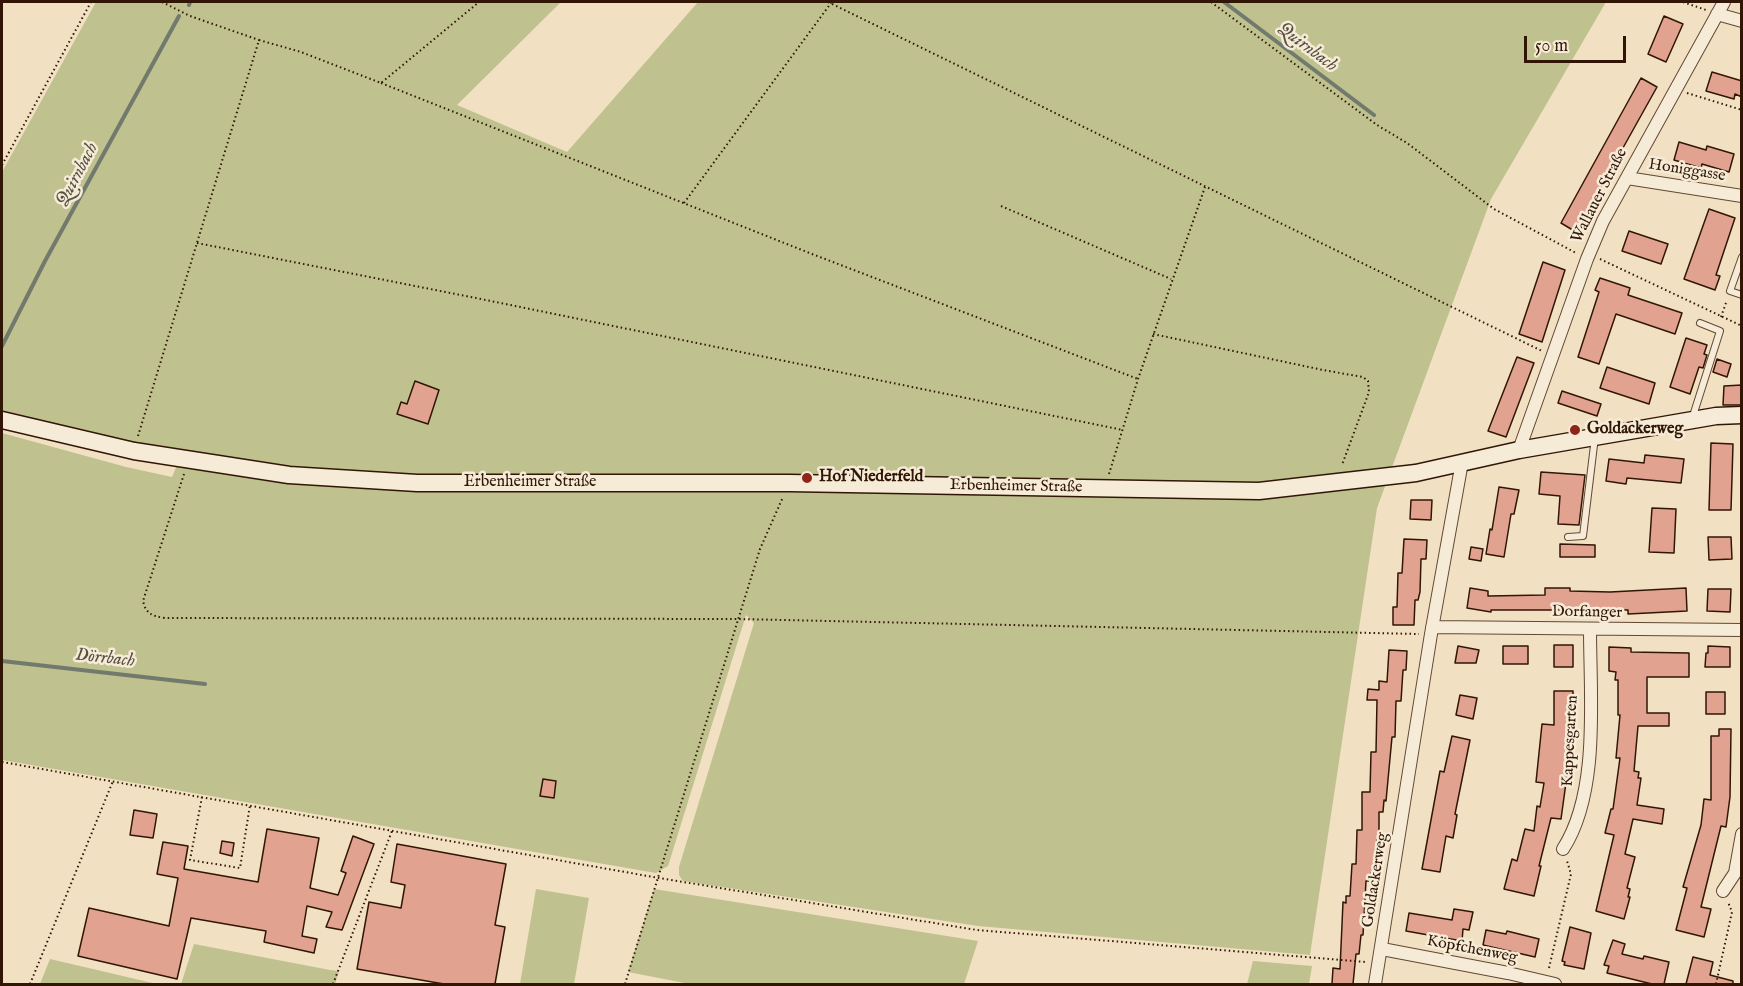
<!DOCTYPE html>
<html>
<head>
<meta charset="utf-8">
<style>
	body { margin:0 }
	#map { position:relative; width:1743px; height:986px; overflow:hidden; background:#f1e0c1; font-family:"IM FELL English",serif }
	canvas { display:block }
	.frame { position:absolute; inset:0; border:3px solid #311606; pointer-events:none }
	.scale { position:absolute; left:1524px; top:36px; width:102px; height:27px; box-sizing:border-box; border:3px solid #311606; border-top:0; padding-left:8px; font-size:18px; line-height:21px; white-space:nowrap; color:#311606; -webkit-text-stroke:4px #f6ebd7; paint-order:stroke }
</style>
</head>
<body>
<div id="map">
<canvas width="1743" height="986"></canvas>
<div class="frame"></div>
<div class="scale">50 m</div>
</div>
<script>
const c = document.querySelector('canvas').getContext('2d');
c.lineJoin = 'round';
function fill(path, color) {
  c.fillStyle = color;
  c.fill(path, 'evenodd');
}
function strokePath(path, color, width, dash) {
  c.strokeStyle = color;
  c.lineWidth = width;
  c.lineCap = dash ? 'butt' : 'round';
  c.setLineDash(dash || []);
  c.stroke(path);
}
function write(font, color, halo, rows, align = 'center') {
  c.font = font + ' "IM FELL English",serif';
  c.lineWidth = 5;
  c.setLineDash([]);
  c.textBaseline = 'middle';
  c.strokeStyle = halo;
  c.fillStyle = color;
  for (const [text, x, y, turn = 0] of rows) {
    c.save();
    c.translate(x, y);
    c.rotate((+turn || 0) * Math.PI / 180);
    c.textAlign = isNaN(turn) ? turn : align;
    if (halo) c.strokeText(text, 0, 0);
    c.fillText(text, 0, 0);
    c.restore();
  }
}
fill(new Path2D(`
	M96,2H561L457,105L567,152L698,2H1606L1491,199L1377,508L1310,955L978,926L683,881L679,875V867L754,623L746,615L668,866L656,873L2,760V433L126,467L172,477L183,451L145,447L2,413V172Z
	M536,889L589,898L574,984H520Z
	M654,889L978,941L964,984H690L628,972Z
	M194,944L330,970L339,971L335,984H181Z
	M50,959L157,984H40Z
	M1253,961L1312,966L1309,984H1247Z`), '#bfc18f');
strokePath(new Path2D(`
	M1224,2L1374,115
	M189,5L190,2
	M2,346L45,261L179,16
	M2,661L205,684`), '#717a6c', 4);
const building = new Path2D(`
	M1664,16L1683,24L1666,62L1648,54Z
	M1712,72L1742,81V97L1735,94L1734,99L1706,91Z
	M1641,78L1657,87L1576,232L1561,223Z
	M1679,142L1706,150L1707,146L1734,154L1729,172L1702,164L1701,168L1674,160Z
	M1709,209L1735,218L1716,275L1720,276L1715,290L1684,279Z
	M1629,231L1668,244L1661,264L1622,251Z
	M1543,262L1565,270L1542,342L1519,334Z
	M1600,278L1630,288L1628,295L1682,313L1675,334L1616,314L1599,364L1578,357L1599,292L1595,290Z
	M1686,338L1707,345L1704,354L1707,355L1703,368L1699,367L1690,394L1670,387Z
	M1517,357L1534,363L1506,437L1488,431Z
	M1717,359L1731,364L1727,377L1713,372Z
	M1607,367L1655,383L1649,404L1600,388Z
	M415,381L439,390L428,424L397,414L401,402L407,404Z
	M1742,385V405H1723L1724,386Z
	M1562,391L1601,404L1597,416L1558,403Z
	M1711,443L1733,444L1731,510H1709Z
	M1645,455L1684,459L1681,483L1627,478L1626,484L1606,481L1609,459L1644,463Z
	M1541,472L1585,475L1579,525L1558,524L1560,496L1539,494Z
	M1499,487L1519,490L1514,514H1511L1504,557L1486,554L1490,529L1492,530Z
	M1411,500H1432L1431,520L1410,519Z
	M1652,508L1676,509L1674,553L1649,552Z
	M1708,537H1731L1732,559L1709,560Z
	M1404,539L1427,540L1426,559H1421L1420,592L1418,600H1415L1414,625H1393V607H1397L1398,573H1402Z
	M1560,544L1595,545V557H1560Z
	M1471,547L1483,549L1481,561L1469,559Z
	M1470,588L1488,591V596L1545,595V588H1570V591L1610,592L1686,588L1687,611L1628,614V610H1491V612L1467,608Z
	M1708,589H1731L1730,612L1707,611Z
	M1554,645H1573V667H1554Z
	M1458,646L1479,650L1476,663H1455Z
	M1503,646H1528V664H1503Z
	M1708,646L1730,647V667H1705L1706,653H1708Z
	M1609,647L1631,648V652L1689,653V677H1647V713H1669V726H1638L1634,771L1639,772L1638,778H1641L1637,805L1664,809L1662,824L1633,819L1625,854L1635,857L1627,888L1630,889L1628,897H1630L1624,919L1596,911L1614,835L1605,833L1611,809H1613L1620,758H1616L1620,715H1618V680H1615L1616,672L1609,671Z
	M1389,650L1407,651L1406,670H1403L1401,701H1396L1395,737H1392L1386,801L1384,800L1383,812H1379V840H1377L1376,849H1375L1374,872L1371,873V881H1366L1363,935H1361L1359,954H1356L1353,984H1332L1333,968L1340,969L1343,902L1346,903V896H1350L1352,864H1356L1357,830H1362V792H1370L1371,752H1376L1377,700H1367L1368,689L1379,690V681L1387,682Z
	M1554,691H1573V723L1569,761L1561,819L1551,818L1539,866H1541L1534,896L1504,889L1512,859L1517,861L1525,829L1534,831L1537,806L1540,807L1544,783L1536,782L1542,724L1554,725Z
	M1706,692H1725V714H1706Z
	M1460,695L1477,698L1473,719L1456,715Z
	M1719,729H1731L1730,797L1726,827L1721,826L1701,907L1711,909L1704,937L1676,930L1687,888L1683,887L1701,825L1704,799L1711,800V736H1719Z
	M1452,736L1470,740L1455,814L1457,815L1453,838L1446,836L1440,872L1422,869L1440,771L1444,772Z
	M543,779L556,781L554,798L540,796Z
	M134,810L157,814L153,838L130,835Z
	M267,829L319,838L310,888L338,895L346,873L341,871L353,836L374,844L342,930L326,927L332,912L307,906L302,936L317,939L314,953L264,942L266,931L191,918L177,979L78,956L89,908L169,926L178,878L157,874L163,842L188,846L184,869L258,882Z
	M222,841L234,843L232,856L220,853Z
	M397,844L506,864L495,925L505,927L495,984H444L357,969L369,902L401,908L405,885L391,882Z
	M1454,909L1473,912L1469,930L1463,929L1462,941L1406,931L1409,913L1452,920Z
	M1570,927L1591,933L1584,969L1564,965L1565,962L1562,961Z
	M1486,930L1506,934L1507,931L1539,939L1535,957L1483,945Z
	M1613,940L1625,944L1622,954L1643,959L1644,956L1669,962L1664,984H1652L1607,973L1609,966L1604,965Z
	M1693,957L1713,962L1710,975L1733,981V984H1686Z`);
fill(building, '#e2a290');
strokePath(building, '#311606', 1.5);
const lane = new Path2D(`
	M1742,257L1730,291L1742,295
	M1692,419L1720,331L1700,323
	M1568,537L1583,536L1595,437`);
const street = new Path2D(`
	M1717,14L1742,21
	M1627,178L1742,196
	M1519,450L1587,259L1603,221L1724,2
	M1432,627L1742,630
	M1563,849C1600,792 1590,696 1590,630
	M1723,891L1735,873L1742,834
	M1382,949L1508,973L1555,984
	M1375,984L1431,634L1462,462`);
const secondary = new Path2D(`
	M2,420L134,451L289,475L417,483H789L1259,491L1416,473L1519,450L1716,416L1742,415`);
strokePath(lane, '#614835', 8);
strokePath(street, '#614835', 14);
strokePath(secondary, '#311606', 19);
strokePath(new Path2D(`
	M162,2L190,16L259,40
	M828,2L1542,351
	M1211,2L1377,125L1407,143L1494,209L1576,253
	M1683,2L1706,10
	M381,83L812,254L1138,379
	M1687,93L1742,110
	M2,165L91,2
	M684,203L831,3
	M1001,206L1171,279
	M197,243L481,299L1123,430
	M1600,259L1742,326
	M1721,317L1727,300
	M1153,334L1323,370L1363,377L1368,381L1369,392L1342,465
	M138,436L259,40L301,52L381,83L479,2
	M184,474L143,601C146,614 152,616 165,618L738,619L1419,634
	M1109,474L1138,379L1205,187
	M2,762L659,878L977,930L1366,962
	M202,797L190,860L240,868L250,805
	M1549,968L1571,874L1567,861
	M30,984L113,781
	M333,984L392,831
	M625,984L760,549L783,497
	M1716,984L1732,912L1728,902`), '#311606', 2, [1.5, 3]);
strokePath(lane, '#f6ebd7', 6);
strokePath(street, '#f6ebd7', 12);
strokePath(secondary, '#f6ebd7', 16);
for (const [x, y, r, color] of [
	[1575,430,6,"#8f2418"],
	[807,478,6,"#8f2418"]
]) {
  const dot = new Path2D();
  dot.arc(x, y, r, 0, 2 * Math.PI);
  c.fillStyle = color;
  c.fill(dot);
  strokePath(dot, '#f6ebd7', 2);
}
write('16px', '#311606', '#f6ebd7', [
	["Honiggasse",1687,171,9],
	["Wallauer Straße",1600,196,-63],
	["Erbenheimer Straße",530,483],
	["Erbenheimer Straße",1016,487,1],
	["Dorfanger",1587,613,1],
	["Kappesgarten",1571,741,-87],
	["Goldackerweg",1376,880,-81],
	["Köpfchenweg",1472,950,11]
]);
write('bold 16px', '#311606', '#f6ebd7', [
	["Goldackerweg",1587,430],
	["Hof Niederfeld",819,478]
], 'left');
write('italic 18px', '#565042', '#f6ebd7', [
	["Quirnbach",1307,48,37],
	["Quirnbach",78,175,-62],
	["Dörrbach",105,659,6]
]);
</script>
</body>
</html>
